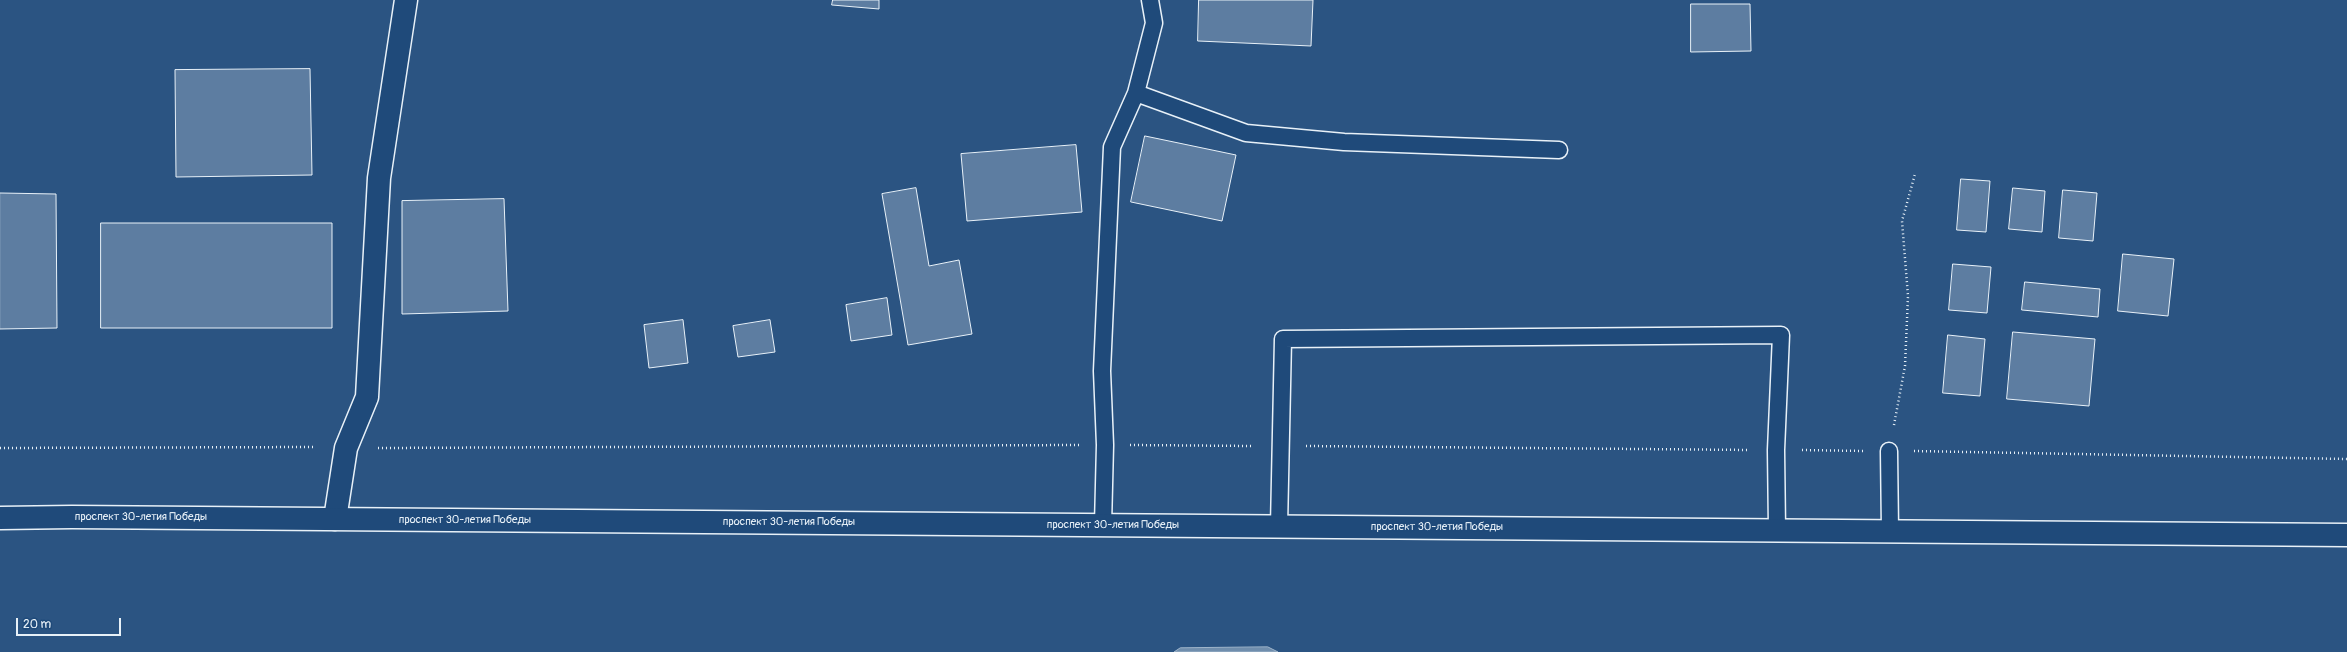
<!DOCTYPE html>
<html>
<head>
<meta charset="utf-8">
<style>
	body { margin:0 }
	#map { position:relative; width:2347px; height:652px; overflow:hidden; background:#2b5482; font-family:Pangolin,sans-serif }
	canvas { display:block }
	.scale { position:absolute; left:16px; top:618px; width:105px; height:18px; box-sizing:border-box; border:2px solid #e8f1f8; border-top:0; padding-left:5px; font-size:12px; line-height:14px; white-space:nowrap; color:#e8f1f8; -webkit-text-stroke:3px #1f4a7a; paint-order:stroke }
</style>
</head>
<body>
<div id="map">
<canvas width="2347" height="652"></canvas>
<div class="scale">20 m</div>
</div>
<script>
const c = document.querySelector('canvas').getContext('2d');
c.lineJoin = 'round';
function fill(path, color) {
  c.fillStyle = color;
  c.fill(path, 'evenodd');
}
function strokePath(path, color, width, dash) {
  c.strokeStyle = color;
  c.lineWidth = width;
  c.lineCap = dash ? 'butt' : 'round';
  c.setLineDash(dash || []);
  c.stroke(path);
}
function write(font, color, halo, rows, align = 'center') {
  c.font = font + ' Pangolin,sans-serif';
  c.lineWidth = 3;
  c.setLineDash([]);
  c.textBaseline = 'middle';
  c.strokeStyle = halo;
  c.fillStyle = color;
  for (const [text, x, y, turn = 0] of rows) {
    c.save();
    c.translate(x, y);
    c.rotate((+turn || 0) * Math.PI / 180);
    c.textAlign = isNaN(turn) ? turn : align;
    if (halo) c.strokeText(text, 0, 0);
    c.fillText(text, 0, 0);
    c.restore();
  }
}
const water = new Path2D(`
	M1268,647L1278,652H1174L1180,648Z`);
fill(water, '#708ead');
strokePath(water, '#a0b6cb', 1);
const building = new Path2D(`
	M833,0H879V9L832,5Z
	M1199,0H1313L1311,46L1198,41Z
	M1691,4H1750L1751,51L1691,52Z
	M310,69L312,175L176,177L175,70Z
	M1145,136L1236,155L1222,221L1131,202Z
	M1076,145L1082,212L967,221L961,154Z
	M1961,179L1990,181L1986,232L1957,230Z
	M916,188L929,266L959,260L972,334L908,345L882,194Z
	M2013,188L2045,191L2042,232L2009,229Z
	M2063,190L2097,193L2093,241L2059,238Z
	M0,193L56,194L57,328L0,329Z
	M504,199L508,311L402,314V201Z
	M101,223H332V328H101Z
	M2123,254L2174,259L2168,316L2118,311Z
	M1953,264L1991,267L1987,313L1949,310Z
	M2025,282L2100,289L2098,317L2022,310Z
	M887,298L892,335L851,341L846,305Z
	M683,320L688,363L649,368L644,325Z
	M770,320L775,352L738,357L733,326Z
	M2013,332L2095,339L2089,406L2007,399Z
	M1948,335L1985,339L1980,396L1943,393Z`);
fill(building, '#5d7da1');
strokePath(building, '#e8f1f8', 1);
const lane = new Path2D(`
	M1136,93L1246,133L1344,142L1559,150
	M1889,451L1890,531
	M1103,525L1105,445L1102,371L1112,147L1136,93L1154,23L1150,0
	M1279,526L1283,339L1781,335L1776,450L1777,530`);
const street = new Path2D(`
	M335,519L346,448L367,397L379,178L406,0`);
const primary = new Path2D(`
	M0,518L72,517L2347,535`);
strokePath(lane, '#e8f1f8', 19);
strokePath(street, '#e8f1f8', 25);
strokePath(primary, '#e8f1f8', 25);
strokePath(new Path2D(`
	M1894,425L1905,366L1908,296L1902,221L1915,174
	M1130,445L1253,446
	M1306,446L1749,450
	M0,448L315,447
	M378,448L1079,445
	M1802,450L1863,451
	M1914,451L2347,459`), '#e8f1f8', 2.5, [1, 3]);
strokePath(lane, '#1f4a7a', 16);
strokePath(street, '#1f4a7a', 22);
strokePath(primary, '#1f4a7a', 22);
write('11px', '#e8f1f8', '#1f4a7a', [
	["проспект 30-летия Победы",141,517],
	["проспект 30-летия Победы",465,520],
	["проспект 30-летия Победы",789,522],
	["проспект 30-летия Победы",1113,525],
	["проспект 30-летия Победы",1437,527]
]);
</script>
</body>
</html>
